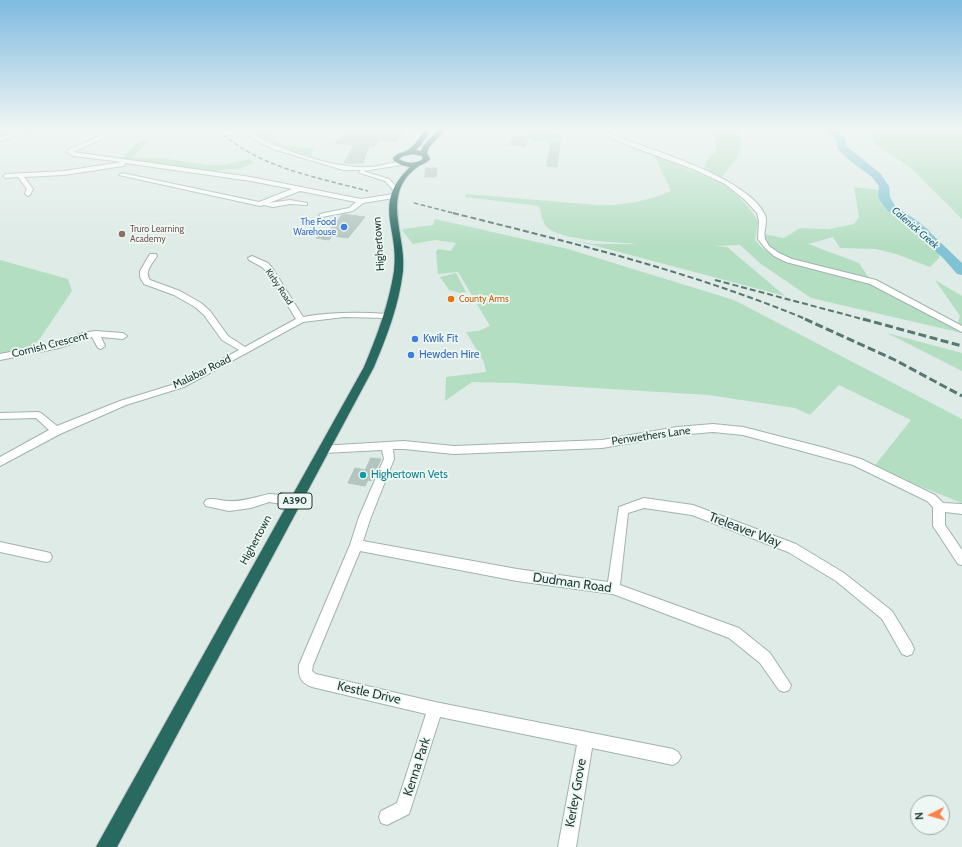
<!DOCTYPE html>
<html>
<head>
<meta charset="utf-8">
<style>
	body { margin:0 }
	#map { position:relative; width:962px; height:847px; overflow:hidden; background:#deebe6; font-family:Cabin,sans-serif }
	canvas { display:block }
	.north { position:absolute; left:910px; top:795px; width:40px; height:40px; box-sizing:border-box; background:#eef7f3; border:1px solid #9baca7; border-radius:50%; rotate:265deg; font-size:11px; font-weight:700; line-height:16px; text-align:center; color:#1e3b35 }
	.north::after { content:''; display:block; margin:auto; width:14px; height:18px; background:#fb824b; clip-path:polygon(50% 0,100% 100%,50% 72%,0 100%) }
</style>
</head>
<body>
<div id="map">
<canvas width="962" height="847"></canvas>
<div class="north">N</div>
</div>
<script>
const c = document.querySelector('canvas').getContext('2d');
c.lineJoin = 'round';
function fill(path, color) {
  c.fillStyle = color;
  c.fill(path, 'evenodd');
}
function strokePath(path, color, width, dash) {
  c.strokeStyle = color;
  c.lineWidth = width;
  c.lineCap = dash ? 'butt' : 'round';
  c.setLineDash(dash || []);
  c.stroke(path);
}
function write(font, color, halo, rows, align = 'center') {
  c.font = font + ' Cabin,sans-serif';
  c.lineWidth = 3.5;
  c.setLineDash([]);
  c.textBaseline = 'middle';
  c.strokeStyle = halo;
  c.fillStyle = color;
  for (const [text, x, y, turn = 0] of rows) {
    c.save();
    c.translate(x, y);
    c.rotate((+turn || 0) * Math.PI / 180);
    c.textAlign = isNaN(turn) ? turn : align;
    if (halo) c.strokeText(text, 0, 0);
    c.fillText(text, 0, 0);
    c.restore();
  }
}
fill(new Path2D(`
	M264,130H279L269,134V138L283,145L314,149L311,155L313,157L283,148L252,132Z
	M531,130L562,134V143L532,141V138L528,137L530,136Z
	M714,130H737V132L743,137L737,158L722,177L703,169L710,156L716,152Z
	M870,130H962V219L912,169L875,144Z
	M154,135L132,158H162L208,165H221L250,159L255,163L238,169L222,170L217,172L122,159L135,144Z
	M654,155L716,181L726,186L739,197L753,213L758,222L755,240L762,248L778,259L794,265L868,282L962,333L811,298L761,264L740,245L714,246L727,247L785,296L570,239L593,244H639C620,242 557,241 546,226C542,221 541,212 539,206L465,197L466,194L597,205C623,206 647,201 671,191Z
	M854,187L888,191L892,205L905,217L927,228L940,245L939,258L930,267L896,254L876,249L840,248L833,237L808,244L859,263L869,278C849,270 763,262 764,234L784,238L800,228L829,229L854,224L859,217Z
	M435,219L568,249L734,300L962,419V503L922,487L875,465L911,420L839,385L810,415L795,408L708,395L514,383L472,382L445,401L446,377L486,372L484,362L466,332L478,331L490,326L458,272L438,274L436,252L438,249L451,251L456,243L435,240L413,244L402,230L403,229L433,225Z
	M0,260L68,279L72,291L41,337L25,356L0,357Z
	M456,273L466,292L460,293L449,290L440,277Z
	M935,280L962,296V325L958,323L960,316Z
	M887,333L962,353V371Z`), '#b4dec2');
fill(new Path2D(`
	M826,130H835L846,139V146L880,173L889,186L890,197L895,206L919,222L962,263V275L957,274L944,259L911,228L887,210L878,197L879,186L872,177L850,161L838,149L836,140Z`), '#81c2d4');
const building = new Path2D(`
	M349,130H406L396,141L380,140L373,147L369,146L363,163H344L354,145L335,143Z
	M514,136H528L526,146L511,145Z
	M551,142L560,143L557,167L547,166Z
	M426,168H437L436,177H425Z
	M343,214L365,217L348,238L332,236L329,240L316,238L323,231L328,232Z
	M371,458L381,459L371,481L368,480L365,486L348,483L355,468L365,470Z`);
fill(building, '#b3c5bf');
strokePath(building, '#b0c4bd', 1);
const minor = new Path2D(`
	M0,130L21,132L36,130L0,141V137L15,133H0Z
	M104,130H109L102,139L73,152L251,177L361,199L394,194L397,196L394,198L363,203L353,211L322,217L319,215L320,214L349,208L356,202L300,191L269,203L290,200L307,203V205L290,204L273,207L263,205L260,206L119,175L122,173L259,202L292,189L251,181L125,163V165L123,166L64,175L24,177L33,189L30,195L28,196L25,194L27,189L18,177L6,178L3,176L6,174L64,171L122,162L74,156L66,152C77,142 96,143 104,130Z
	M240,130H246C274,148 334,169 368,167C380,167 392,161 404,162V164L402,165L363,171L389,179L399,190L394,191L385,181L360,173L359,172L361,170H343L273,149L253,139Z
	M594,130H600C640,147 747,175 765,215C768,222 763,231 765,239L769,246L779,253L792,259L876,280L962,326V332L870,284L786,262L774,256L765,248L758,239L759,221L757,213L744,199L725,184L693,169L627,145Z
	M150,254H156L157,256C152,264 144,272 150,280L180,291L201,303L210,311L228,336L245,347L296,319L267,272L262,267L249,260L248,258L252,256L268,263L273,269L303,317C331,312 359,312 387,314L391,316L387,318L344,317L303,322L184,387L126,405L60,434L0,466V457L49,430L36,418L0,419V413L38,412L41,413L57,426L120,401L178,383L239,350L222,340L204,315L195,307L174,295L144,284L140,277V271Z
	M95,331L123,333L127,336L123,339L101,337L105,346L101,349L98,348L92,337L59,348L0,360V354L57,343L83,333Z
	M713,424L743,427L825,448L861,459L935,495L943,503L962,504V514L945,512V525L962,550V565L958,564L935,529L933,526V507L927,501L853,465L743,435L713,432L677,435L602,448L454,454L404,449H393L394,459L371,517L363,541L517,569L608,582L619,507L644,498L693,505L796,544L844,573L892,611L912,644L914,649L912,654L907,656L902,654L882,619L836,581L788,552L692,515L644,508L628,513L620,585L739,628L770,653L791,685L789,690L784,692L779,690L760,663L729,638L613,594L517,581L360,551L313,665L312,671L316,674L435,702L673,749L678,752L681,757L678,762L673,765L592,748L576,847H558L577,745L440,717L409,814L387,825L381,823L379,817L381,811L397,803L426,714L312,687C301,683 298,677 299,665L350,545L359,517L384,459L382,450L324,453L320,452L319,449L320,446L404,441L454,446L602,440L677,427Z
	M269,494L295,496L299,498L301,501L299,504L295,506L269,502L251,508L229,511L206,506L204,503L206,500C213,497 221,501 228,501C242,502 256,497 269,494Z
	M0,542L46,552L50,553L52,557L50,561L46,562L0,552Z`);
const highway = new Path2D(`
	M425,130H431L420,146L415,150L421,151L424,145L439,130H445L429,147L427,153L430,159L429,160C426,163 422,164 419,166C379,193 407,235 403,271C399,305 387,336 374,367L117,847H96L364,367C377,336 389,304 394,271C400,228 371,205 410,167L401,165L394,161L393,158C397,154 399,153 404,152C414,148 419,138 425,130ZM413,154L422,156L423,159C416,164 407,164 399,159L403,156Z`);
strokePath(minor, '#a1b3ad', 2);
strokePath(highway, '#c0c8c6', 2);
fill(minor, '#fff');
fill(highway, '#286960');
strokePath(new Path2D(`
	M218,130C259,168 316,177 368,191
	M414,203L457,214`), '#587771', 1.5, [4.5, 2.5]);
strokePath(new Path2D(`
	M453,213C573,243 693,272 808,320
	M715,280L866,320`), '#587771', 2, [6, 3]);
strokePath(new Path2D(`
	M805,319L895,360L962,396
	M863,319L962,346`), '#587771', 3, [8, 3.5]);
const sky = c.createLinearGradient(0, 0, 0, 248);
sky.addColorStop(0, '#7fbae0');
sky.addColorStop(0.52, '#f0f6f4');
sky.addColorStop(1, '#f0f6f400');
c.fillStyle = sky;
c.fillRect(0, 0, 962, 248);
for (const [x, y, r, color] of [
	[344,227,4,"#3f7fe0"],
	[122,234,4,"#8d6e63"],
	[451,299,4,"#e8710a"],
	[415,339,4,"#3f7fe0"],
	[411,355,4,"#3f7fe0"],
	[363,475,4,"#0f9aa8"]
]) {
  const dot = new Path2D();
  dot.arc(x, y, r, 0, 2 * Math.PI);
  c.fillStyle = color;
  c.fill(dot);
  strokePath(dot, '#eef7f3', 1.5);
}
write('9px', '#366cbe', '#eef7f3', [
	["The Food",336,222],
	["Warehouse",336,232]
], 'right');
write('9px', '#785e54', '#eef7f3', [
	["Truro Learning",130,229],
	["Academy",130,239]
], 'left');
write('9px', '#1e3b35', '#eef7f3', [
	["Kirby Road",279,287,56]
]);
write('9px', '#c56008', '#eef7f3', [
	["County Arms",459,299]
], 'left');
write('italic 10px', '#15637a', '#eef7f3', [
	["Calenick Creek",915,228,41]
]);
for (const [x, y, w] of [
	[295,501,34]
]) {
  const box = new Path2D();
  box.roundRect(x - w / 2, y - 8, w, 16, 3);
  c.fillStyle = '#eef7f3';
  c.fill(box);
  strokePath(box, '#1e3b35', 1);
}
write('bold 10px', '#1e3b35', null, [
	["A390",295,501]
]);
write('11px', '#1e3b35', '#eef7f3', [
	["Highertown",379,244,-94],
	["Cornish Crescent",50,345,-14],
	["Malabar Road",202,372,-26],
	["Penwethers Lane",651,436,-8],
	["Highertown",256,540,-62]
]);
write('11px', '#366cbe', '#eef7f3', [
	["Kwik Fit",423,339],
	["Hewden Hire",419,355]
], 'left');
write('11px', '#0d838f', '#eef7f3', [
	["Highertown Vets",371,475]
], 'left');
write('13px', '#1e3b35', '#eef7f3', [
	["Treleaver Way",745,530,21],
	["Dudman Road",572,583,8],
	["Kestle Drive",369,693,13],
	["Kenna Park",417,767,-72],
	["Kerley Grove",576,793,-80]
]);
</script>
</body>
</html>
